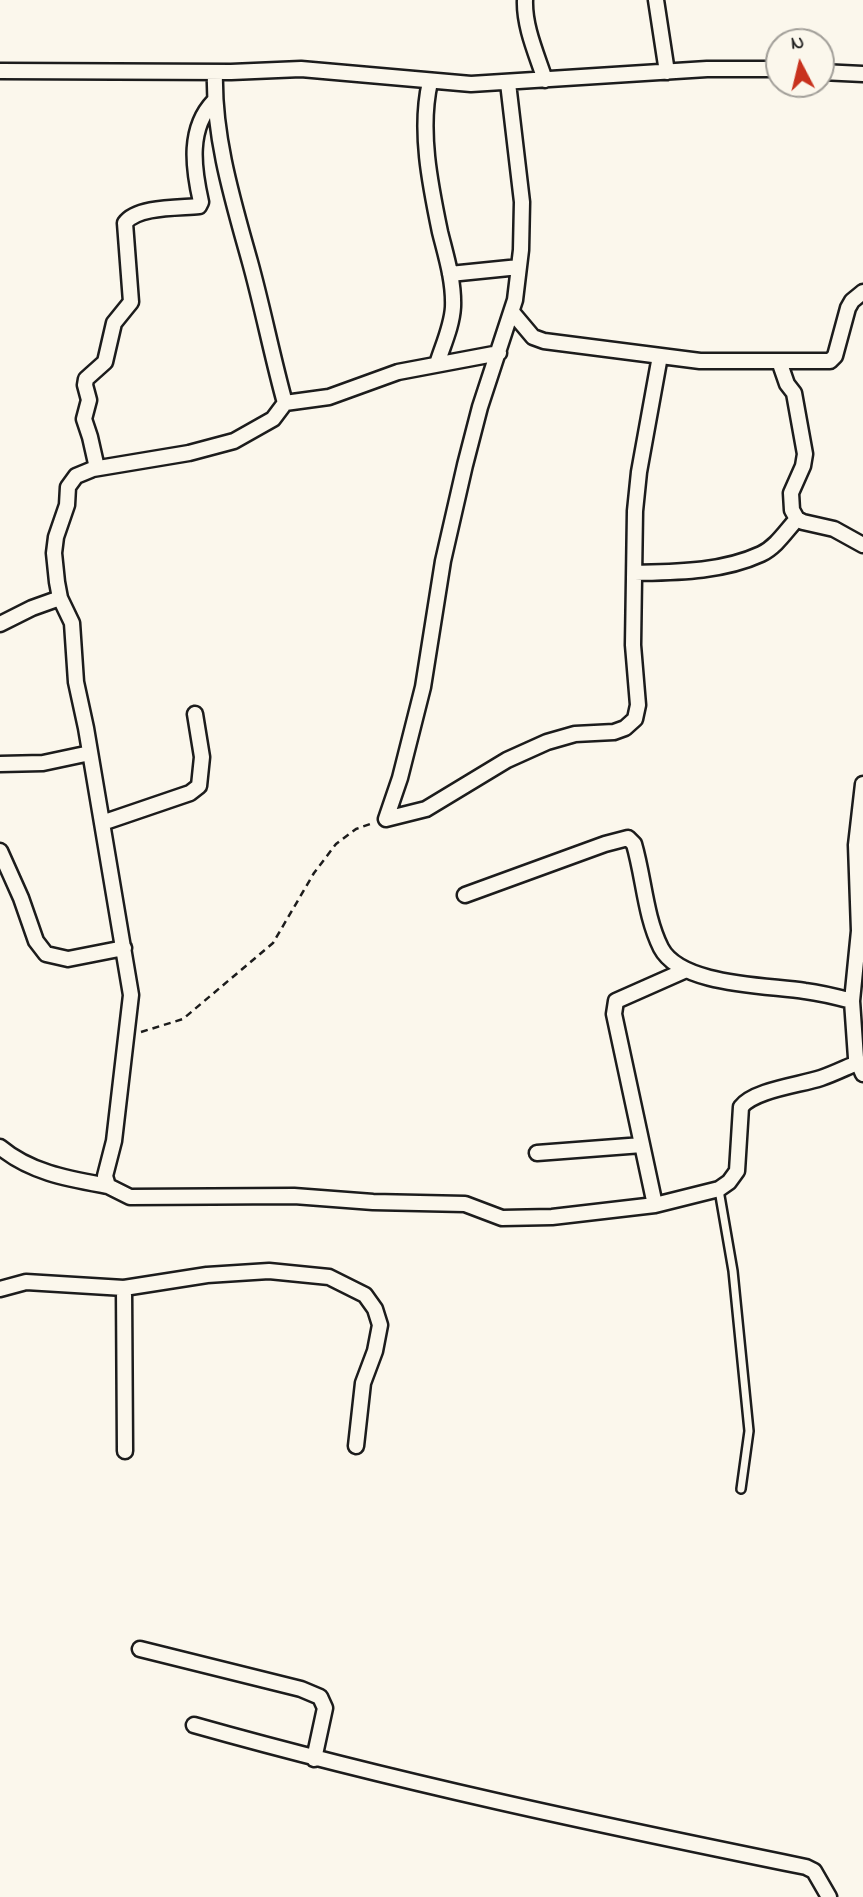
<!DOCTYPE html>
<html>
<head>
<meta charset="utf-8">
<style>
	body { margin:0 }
	#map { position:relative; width:863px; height:1897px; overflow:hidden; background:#fbf7ec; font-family:"Indie Flower",sans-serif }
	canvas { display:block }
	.north { position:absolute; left:765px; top:28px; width:70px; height:70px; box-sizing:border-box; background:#fbf7ec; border:2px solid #a29f99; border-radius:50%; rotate:353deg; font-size:19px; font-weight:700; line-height:28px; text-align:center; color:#1c1c1c }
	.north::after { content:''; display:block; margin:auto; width:24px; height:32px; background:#c8321e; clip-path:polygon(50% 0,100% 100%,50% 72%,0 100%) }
</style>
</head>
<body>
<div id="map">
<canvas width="863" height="1897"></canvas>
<div class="north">N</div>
</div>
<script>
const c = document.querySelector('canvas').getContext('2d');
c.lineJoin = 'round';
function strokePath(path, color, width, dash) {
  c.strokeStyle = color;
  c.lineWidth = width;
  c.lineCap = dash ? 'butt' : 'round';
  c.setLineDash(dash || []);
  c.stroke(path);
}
const lane = new Path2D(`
	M719,1190L733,1271L749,1431L741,1489`);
const street = new Path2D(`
	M525,0C524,27 537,55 545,80
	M656,0L667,72
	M0,71L231,72L301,69L471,84L707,69H779
	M215,72C213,136 233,201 250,262C263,309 272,356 285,403L329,397L398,372L499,353
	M821,72L863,74
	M430,82C419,130 430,184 440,232C446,256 454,281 453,307C452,326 443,345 437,364
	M450,274L519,267
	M512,312L533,337L544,341L700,361H830L835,356L848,308L852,301L863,292
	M779,361L787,384L794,393L805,454L803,466L791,493L792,510L797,519L803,522L834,529L863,545
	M285,403L273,419L234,441L189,453L93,469L76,476L68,487L67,505L56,537L54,553L57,582L60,598L72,623L76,682L86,728L131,995L114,1141L105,1176L108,1186L130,1197L294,1196L373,1202L465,1204L502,1218L552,1217L655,1205L719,1189L729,1182L737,1171L741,1107C754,1090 800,1085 821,1078C833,1074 845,1068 857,1063
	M97,468L90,437L84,419L89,400L85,385L86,379L105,362L114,323L131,302L125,223C137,206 180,208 199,206L201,202C193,167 188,128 214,101
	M635,573C677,572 722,572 761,554C776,547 786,531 797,519
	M0,624L32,608L60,598
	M0,764L43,763L90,753
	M863,784L856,845L859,931L852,1001L856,1058L863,1074
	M386,819L400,778L423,687L443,561L465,465L480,407L515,300L521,250L522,202L508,83
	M386,819L426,809L507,760L547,742L575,734L614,732L625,728L635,719L638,705L633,645L635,511L639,472L660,356
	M102,823L190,793L199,786L202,757L195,714
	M0,851L21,898L36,941L46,954L68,959L124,948
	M465,895L605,844L628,838L634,844C644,878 645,916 661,948C681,986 767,985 805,991C821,993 837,997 852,1001
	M0,1147C31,1173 70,1179 108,1186
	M537,1153L642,1145
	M655,1205L614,1014L616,1001L686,970
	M124,1288L125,1451
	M0,1289L26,1282L124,1288L207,1275L269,1271L329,1277L365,1295L375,1309L380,1325L375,1351L363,1383L356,1446
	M140,1649L301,1689L320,1697L325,1708L314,1759
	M194,1725C396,1782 600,1825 806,1867L814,1871L829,1897`);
strokePath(lane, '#1c1c1c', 12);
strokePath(street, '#1c1c1c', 19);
strokePath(new Path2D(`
	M141,1032L183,1019L273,943L314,873L336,844L356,829L373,823`), '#1c1c1c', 2.5, [7, 5]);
strokePath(lane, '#fbf7ec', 7);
strokePath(street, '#fbf7ec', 14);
</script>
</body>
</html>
